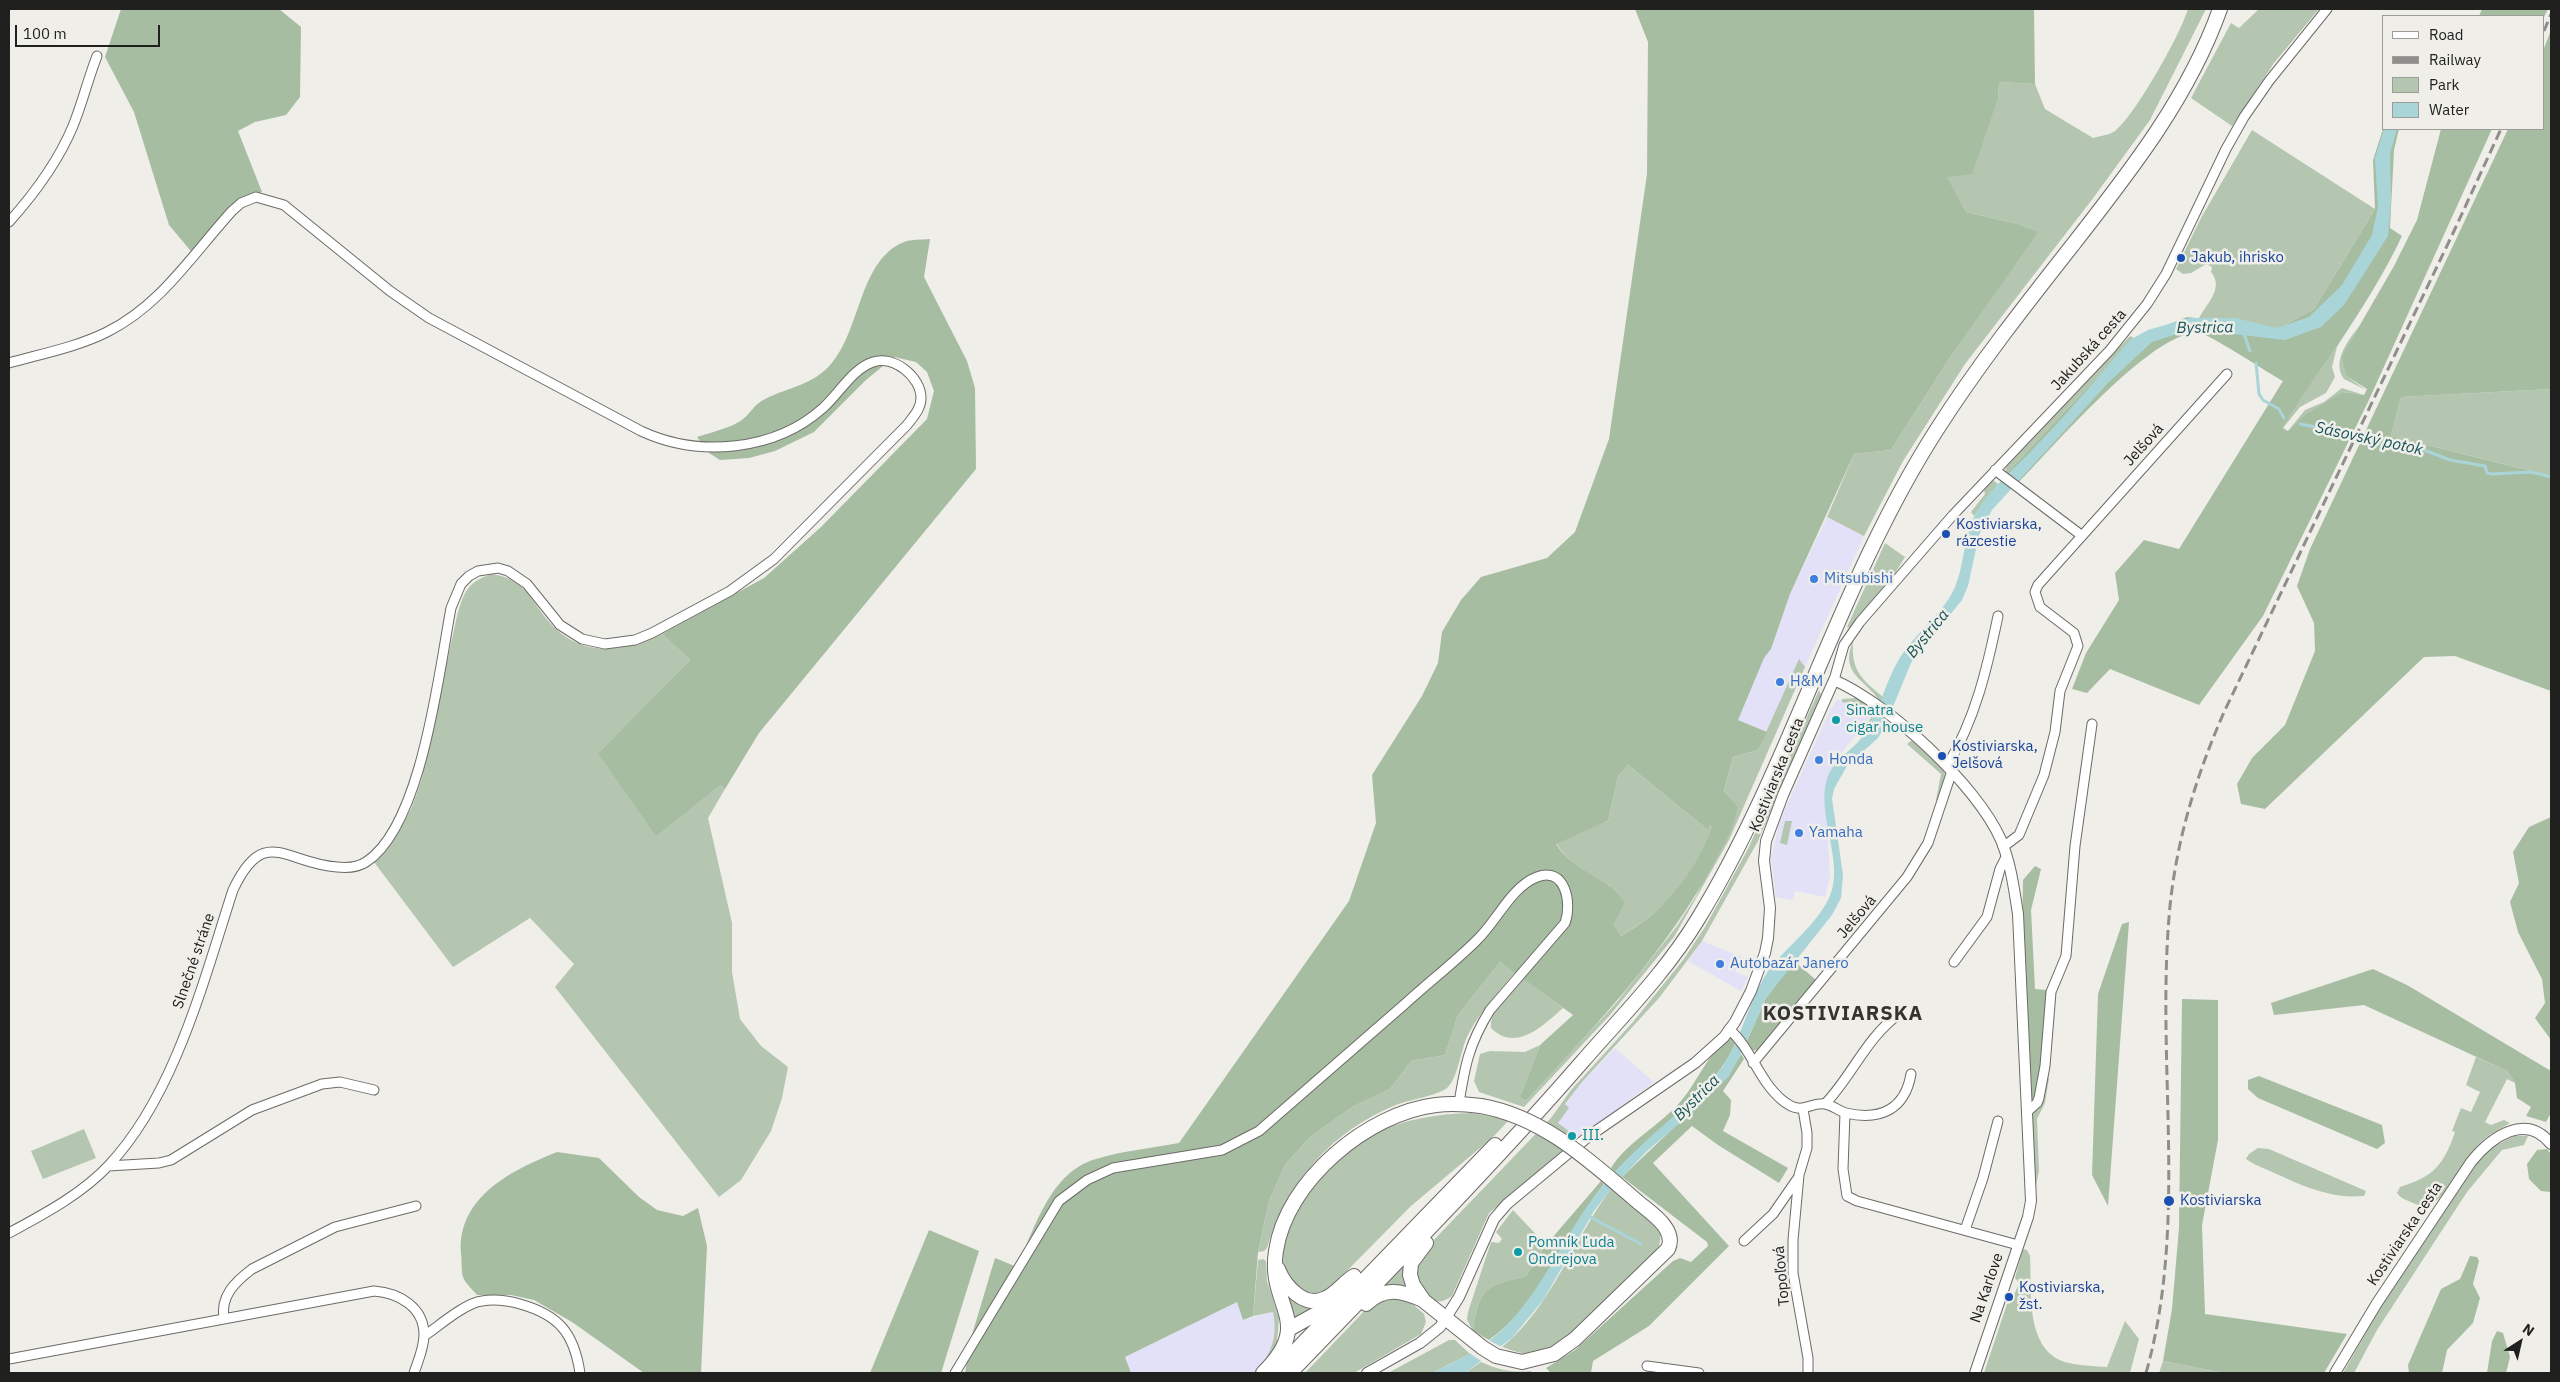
<!DOCTYPE html>
<html>
<head>
<meta charset="utf-8">
<style>
	body { margin:0 }
	#map { position:relative; width:2560px; height:1382px; overflow:hidden; background:#efeee9; font-family:"IBM Plex Sans",sans-serif }
	canvas { display:block }
	.frame { position:absolute; inset:0; border:10px solid #20201e; pointer-events:none }
	.legend { position:absolute; left:2382px; top:15px; width:162px; height:115px; box-sizing:border-box; background:#efeee9; border:1px solid #9c9c98; margin:0; padding:6px 9px; list-style:none; font-size:15px; color:#20201e }
	.legend li { display:flex; align-items:center; gap:10px; height:25px }
	.legend b { width:25px; border:1px solid #9c9c98 }
	.north { position:absolute; left:2495px; top:1317px; width:50px; height:50px; -webkit-text-stroke:4px #efeee9; paint-order:stroke; rotate:35deg; font-size:14px; font-weight:700; line-height:20px; text-align:center; color:#20201e }
	.north::after { content:''; display:block; margin:auto; width:18px; height:22px; background:#20201e; clip-path:polygon(50% 0,100% 100%,50% 72%,0 100%) }
	.scale { position:absolute; left:15px; top:25px; width:145px; height:22px; box-sizing:border-box; border:2px solid #20201e; border-top:0; padding-left:6px; font-size:15px; line-height:18px; white-space:nowrap; color:#20201e; -webkit-text-stroke:4px #efeee9; paint-order:stroke }
</style>
</head>
<body>
<div id="map">
<canvas width="2560" height="1382"></canvas>
<div class="frame"></div>
<ul class="legend">
<li><b style="height:6px;background:#fff"></b>Road</li>
<li><b style="height:6px;background:#8f8e8b"></b>Railway</li>
<li><b style="height:14px;background:#b4c6b0"></b>Park</li>
<li><b style="height:14px;background:#aad5d8"></b>Water</li>
</ul>
<div class="north">N</div>
<div class="scale">100 m</div>
</div>
<script>
const c = document.querySelector('canvas').getContext('2d');
c.lineJoin = 'round';
function fill(path, color) {
  c.fillStyle = color;
  c.fill(path, 'evenodd');
}
function strokePath(path, color, width, dash) {
  c.strokeStyle = color;
  c.lineWidth = width;
  c.lineCap = dash ? 'butt' : 'round';
  c.setLineDash(dash || []);
  c.stroke(path);
}
function write(font, color, halo, rows, align = 'center') {
  c.font = font + ' "IBM Plex Sans",sans-serif';
  c.lineWidth = 5;
  c.setLineDash([]);
  c.textBaseline = 'middle';
  c.strokeStyle = halo;
  c.fillStyle = color;
  for (const [text, x, y, turn = 0] of rows) {
    c.save();
    c.translate(x, y);
    c.rotate((+turn || 0) * Math.PI / 180);
    c.textAlign = isNaN(turn) ? turn : align;
    if (halo) c.strokeText(text, 0, 0);
    c.fillText(text, 0, 0);
    c.restore();
  }
}
fill(new Path2D(`
	M1827,517L1864,536L1805,667L1799,660L1767,732L1738,720L1764,657L1771,649L1790,594Z
	M1837,700H1858L1876,710L1836,760L1828,777L1825,790L1830,877L1825,897L1795,891L1793,900L1776,897L1771,858L1780,820L1830,710Z
	M1702,941L1754,962L1751,970L1738,965L1735,972L1748,977L1741,991L1688,961Z
	M1615,1048L1654,1082L1578,1138L1558,1123L1569,1108L1565,1105L1582,1082Z
	M1237,1302L1243,1320L1273,1312L1275,1322L1271,1354L1254,1373H1131L1125,1357Z`), '#e3e1f7');
fill(new Path2D(`
	M2188,9H2206L2150,120L2094,197L1965,364L1903,461L1864,536L1827,517L1854,454L1891,450L1947,362L2037,232L2018,224L1966,212L1946,176L1998,98L1999,82L2035,84L2045,109L2093,138C2099,136 2110,135 2115,131C2136,114 2180,35 2188,9Z
	M2259,9H2319L2274,63L2232,126L2191,98L2231,23L2239,28Z
	M2252,130L2375,209L2314,309L2288,323L2283,332L2244,323L2199,318C2208,302 2224,288 2211,272L2212,267L2206,264L2191,273L2183,274L2176,269L2201,218Z
	M2359,326L2343,356L2346,376L2366,390L2344,379C2331,361 2349,340 2359,326Z
	M2130,336L2134,338L2005,475L2006,467Z
	M2337,347L2332,367L2335,377L2326,393L2300,407L2283,428L2295,405Z
	M2342,388L2364,395L2343,392L2288,431L2305,410L2324,402Z
	M2551,389V476L2391,436L2401,397Z
	M1993,480L1998,484L1974,516L1971,512L1985,494L1984,490Z
	M1885,543L1905,557L1894,575L1849,628L1847,627Z
	M492,574C527,579 530,601 551,624C583,659 625,651 662,634L690,660L598,753L720,785L725,789L708,818L732,923V972L740,1019L761,1046L788,1067L782,1098L771,1131L741,1180L719,1197L555,987L574,964L530,918L453,967L374,862L398,833L411,809L421,781L457,616C464,592 467,582 492,574Z
	M1853,641C1851,670 1861,679 1883,697L1881,703C1866,679 1839,675 1853,641Z
	M1799,659L1805,667L1729,840L1674,937L1610,1015L1524,1107L1479,1092L1474,1081L1480,1054L1490,1051L1525,1052L1540,1045L1521,1094L1518,1096L1526,1101L1617,1002L1677,926L1696,896L1737,805L1724,793L1733,757L1758,750Z
	M1819,690L1821,695L1758,841L1702,941L1659,998L1582,1082L1565,1104L1569,1108L1558,1123L1578,1138L1489,1213L1452,1296C1429,1313 1419,1287 1415,1269L1428,1246L1551,1118L1571,1090L1633,1022L1683,960L1705,927L1748,849Z
	M1857,698L1866,702L1878,710L1868,726L1866,725L1871,718L1860,705L1842,702V699Z
	M1912,740L1944,770L1945,775L1939,801L1936,800L1941,774L1907,744Z
	M1628,765L1708,830L1710,825L1713,827C1702,857 1680,890 1656,911C1646,921 1632,928 1621,936L1612,925L1610,886C1589,875 1569,864 1556,843L1608,821L1618,776Z
	M1785,821H1792L1787,845L1780,843Z
	M1500,962L1515,972C1499,992 1481,1010 1469,1033C1460,1049 1459,1077 1447,1088C1437,1096 1408,1100 1396,1105C1333,1130 1286,1183 1267,1248L1264,1251L1258,1252L1269,1201L1285,1165L1311,1136L1354,1106L1390,1089L1411,1061L1445,1055L1458,1015Z
	M1523,978L1563,1008C1544,1025 1516,1053 1491,1028C1489,1010 1512,992 1523,978Z
	M2476,1057L2507,1071L2515,1083L2507,1079L2485,1122L2491,1125L2504,1120L2510,1123C2500,1129 2489,1134 2481,1142C2462,1160 2443,1218 2413,1203C2407,1200 2401,1199 2397,1193L2400,1187C2433,1177 2444,1165 2455,1132L2452,1131L2461,1108L2471,1112L2480,1092L2466,1085Z
	M2046,1078H2049L2045,1103L2037,1119L2039,1171L2035,1191L2031,1117L2041,1101Z
	M1471,1113L1510,1119L1493,1137L1411,1206L1329,1289L1321,1294C1308,1293 1300,1290 1292,1280C1255,1240 1335,1153 1372,1135C1403,1119 1436,1114 1471,1113Z
	M84,1129L96,1158L43,1179L31,1151Z
	M2515,1136H2528L2524,1145L2502,1150L2467,1192L2377,1330L2354,1373H2343L2382,1305L2476,1164L2490,1148Z
	M2258,1148L2269,1149L2366,1191L2364,1196C2325,1200 2289,1179 2254,1164L2246,1159L2249,1154Z
	M1611,1189L1655,1225L1661,1234L1659,1247C1630,1276 1574,1344 1535,1353C1524,1356 1512,1350 1502,1347C1552,1307 1573,1239 1611,1189Z
	M1513,1210L1546,1245L1526,1276C1486,1286 1479,1287 1473,1331L1467,1320L1468,1312L1491,1242L1499,1243L1502,1239L1496,1232Z
	M2023,1249L2027,1250L2030,1256C2032,1291 2024,1353 2069,1363C2081,1366 2095,1366 2107,1367L2125,1321L2139,1339L2130,1373H1984L2007,1304L2011,1303L2019,1283L2015,1278Z
	M1263,1259L1266,1261L1267,1281L1279,1318L1277,1342H1279L1258,1373H1254C1271,1356 1278,1337 1273,1312L1253,1316L1258,1260Z
	M1403,1266L1406,1288L1398,1285L1384,1286Z
	M1284,1291L1328,1302L1292,1321Z
	M1391,1296L1408,1300L1424,1314L1426,1322L1421,1334L1354,1373H1305L1371,1304Z
	M1449,1340H1455L1470,1354L1432,1373H1388Z
	M2163,1361L2224,1373H2159Z
	M1481,1362C1499,1370 1512,1373 1531,1371L1532,1373H1465Z`), '#b4c6b0');
fill(new Path2D(`
	M121,9H279L301,27L300,97L286,115L255,122L238,131L262,192L249,195L195,256L169,225L134,112L105,57Z
	M1635,9H2034L2035,84L1999,82L1998,98L1972,174L1947,177L1966,212L2018,224L2038,232L1947,362L1891,450L1854,454L1790,594L1771,649L1764,658L1738,720L1767,732L1758,750L1733,757L1724,792L1737,805C1737,824 1724,844 1715,861C1666,953 1595,1026 1526,1101L1518,1096L1521,1094L1540,1045L1573,1015L1500,962L1458,1015L1445,1055L1411,1061L1390,1089L1354,1106L1311,1136L1285,1165L1269,1201L1258,1252L1253,1316L1243,1320L1237,1302L1125,1357L1131,1373H965L971,1338L995,1258L1017,1267C1035,1228 1050,1172 1096,1159C1122,1151 1152,1148 1179,1143L1349,901L1376,823L1372,775L1422,696L1438,663L1442,632L1461,600L1481,577L1547,558L1575,532L1609,439L1647,174L1648,42ZM1628,765L1708,830L1710,825L1712,827C1702,857 1680,889 1656,911C1646,921 1633,928 1621,936L1613,925L1625,902C1619,896 1614,889 1608,885C1588,872 1569,864 1556,844L1608,821L1618,776Z
	M2482,9H2548L2544,17L2479,16Z
	M2551,30V389L2401,397L2391,436L2551,476V691L2455,656L2424,657L2265,809L2241,804L2237,784L2252,758L2285,725L2315,651L2314,623L2297,586L2310,549L2508,129H2544V48Z
	M2384,126V129H2399L2394,150L2390,228L2402,236C2384,274 2361,310 2338,345C2319,373 2299,398 2283,428L2288,431L2305,415L2343,392L2364,395L2367,389L2346,376L2342,356L2394,266L2417,220L2441,129H2492L2368,402L2263,616L2199,705L2110,669L2087,693L2072,689L2086,653L2119,600L2115,573L2144,540L2179,549L2283,381C2268,373 2211,335 2200,333C2155,327 2050,451 2017,484L2005,475L2134,338L2187,317L2244,323L2283,332L2288,323L2314,309L2375,209L2373,160Z
	M930,239L924,277L967,361L975,388L976,469L759,733L725,789L720,785L656,836L598,753L690,660L662,634L764,578L821,527L927,419L934,391L927,372L916,362L894,357L866,380L814,432L775,451L749,458L720,460L709,453L697,437C709,433 734,427 743,419C752,412 753,405 765,399C789,387 813,385 831,364C861,330 859,260 904,242C911,239 923,240 930,239Z
	M2551,817V1040L2535,1018L2545,1003L2542,979L2518,932L2510,902L2519,883L2513,852L2529,827Z
	M2035,866L2041,869L2031,910L2035,989L2047,990C2045,1018 2046,1082 2031,1104L2022,930L2023,880Z
	M2129,922L2108,1206L2092,1175L2098,994L2122,924Z
	M1794,961L1816,980L1761,1049L1751,1051L1746,1043L1766,998Z
	M2373,969L2407,985L2551,1071V1113L2546,1122L2526,1116L2531,1107L2517,1098L2515,1083L2507,1071L2364,1005L2274,1015L2271,1003Z
	M2182,999L2218,1000V1140L2202,1225L2205,1314L2347,1334L2324,1373H2224L2163,1361L2172,1309L2179,1228Z
	M1731,1037L1735,1044C1711,1097 1654,1130 1615,1172L1611,1168C1628,1141 1661,1125 1681,1101C1699,1080 1707,1053 1731,1037Z
	M1741,1054L1744,1059L1723,1091L1731,1100L1730,1115L1723,1131L1788,1168L1779,1183L1718,1145L1692,1126L1653,1163L1729,1246L1649,1326L1593,1361L1591,1373H1551L1546,1368L1575,1350L1673,1261L1680,1258L1691,1262L1708,1246L1707,1242L1622,1177L1728,1076Z
	M2259,1076L2382,1125L2385,1143L2377,1149L2258,1098L2248,1089V1080Z
	M2547,1149L2551,1154V1192L2541,1191L2529,1179L2527,1164L2537,1150Z
	M557,1152L599,1158L639,1197L657,1210L683,1216L698,1208L707,1246L701,1373H644L572,1322L534,1300L511,1295H477C473,1290 465,1283 463,1277C461,1270 462,1260 461,1253C457,1197 512,1170 557,1152Z
	M1601,1181L1604,1184C1565,1234 1542,1303 1489,1340L1473,1331C1479,1287 1486,1286 1526,1276L1546,1245Z
	M929,1230L979,1251L941,1373H870Z
	M2470,1256L2477,1257L2479,1261L2473,1284L2480,1298L2473,1323L2447,1350L2442,1373H2409L2408,1365L2441,1289L2460,1279Z
	M2497,1331L2503,1333L2510,1357L2506,1373H2487L2492,1341Z`), '#a7bda2');
fill(new Path2D(`
	M2384,129H2397L2390,154L2391,202L2388,236L2344,305L2321,327L2285,340L2207,331L2177,334L2152,342L2109,382L1992,510L1979,535L1968,586L1962,600L1911,663L1885,726L1878,738L1847,766L1834,789L1832,799L1843,875L1841,898L1832,915L1766,998L1741,1054L1729,1076L1696,1109L1646,1152L1611,1189L1594,1211L1544,1299L1512,1338L1465,1373H1432C1459,1360 1488,1346 1508,1324C1549,1281 1568,1224 1608,1180C1626,1159 1647,1140 1668,1121C1687,1105 1709,1087 1723,1066C1743,1036 1750,995 1771,967C1790,944 1816,925 1829,898C1846,862 1814,813 1828,776C1835,758 1851,752 1862,737C1880,712 1885,681 1901,656C1915,634 1938,618 1951,595C1965,571 1962,540 1975,515C1989,488 2015,469 2035,447C2068,413 2099,376 2130,340L2148,330L2189,318H2235L2277,328L2309,317L2342,285L2372,235L2378,207L2375,158Z`), '#aad5d8');
fill(new Path2D(`
	M1486,1339L1504,1348L1484,1363L1468,1352Z`), '#efeee9');
strokePath(new Path2D(`
	M2244,334L2250,351
	M2256,363L2259,394L2263,400L2279,409L2284,418
	M2300,424L2337,431L2369,442L2400,448L2414,446L2450,460L2485,466L2487,473L2492,474L2531,472L2551,477
	M1588,1216L1641,1244`), '#aad5d8', 3);
const minor = new Path2D(`
	M9,222C35,193 58,162 73,126C82,104 88,79 97,56
	M9,363C41,354 77,347 107,332C161,305 192,255 232,211L241,203L256,197L284,205L390,291L429,318L641,431C699,458 775,451 823,408C839,394 852,369 873,362C894,355 921,377 921,398C921,409 913,417 907,425L774,559L730,591L652,633L635,640L605,644L582,639L560,625L527,584L508,571L498,568L478,571L469,576L461,584L451,608C439,671 422,826 366,862C357,868 347,868 337,867C285,863 264,824 233,890C204,979 175,1095 109,1165C82,1194 44,1214 9,1233
	M1995,470L2081,535
	M1834,680L1844,645L1860,622L1953,515L2110,350L2147,304L2166,274L2226,149L2244,117L2269,81L2327,9
	M1947,766C1975,720 1987,669 1998,616
	M2003,847L2019,835L2044,775L2055,732L2060,691L2078,646L2074,633L2040,607L2035,592L2038,585L2227,374
	M1954,962L1987,917L2000,869L2006,857
	M1729,1029C1751,1048 1759,1081 1782,1100C1803,1117 1807,1102 1825,1104C1832,1105 1839,1111 1846,1113C1881,1121 1905,1109 1911,1074
	M1753,1063L1907,877L1928,843L1952,771
	M1825,1104C1852,1076 1866,1038 1899,1014
	M1803,1109L1807,1133V1148L1799,1175L1793,1240V1273L1808,1358V1373
	M2028,1111L2037,1103L2039,1098L2045,1066L2051,992L2066,956L2075,846L2092,724
	M1845,1113L1843,1169L1847,1196L1857,1201L2018,1245
	M108,1166L159,1163L171,1160L252,1110L322,1084L340,1082L374,1090
	M1965,1230L1983,1178L1998,1121
	M1744,1241L1773,1214L1798,1178
	M224,1319C220,1296 235,1282 252,1269L335,1227L416,1206
	M424,1336C439,1326 465,1303 482,1301C494,1299 509,1301 520,1304C559,1315 574,1333 580,1373
	M9,1359L374,1291C399,1293 424,1307 424,1335C424,1348 418,1361 414,1373
	M1647,1366L1699,1373
	M955,1373L1059,1201L1087,1180L1113,1168L1222,1150L1259,1131C1308,1088 1357,1046 1406,1003C1429,982 1455,962 1477,940C1497,921 1511,887 1537,877C1566,866 1572,904 1565,923L1490,1010C1469,1044 1465,1065 1459,1103`);
const tertiary = new Path2D(`
	M1367,1373L1420,1343L1440,1327L1459,1297L1494,1219L1507,1204L1589,1136L1695,1063L1724,1037L1735,1022L1751,991L1765,953L1768,938L1770,908L1764,861L1766,841L1783,795L1834,680C1889,704 1977,785 2001,840C2011,864 2014,889 2018,914L2031,1201L2028,1217L1975,1373
	M2335,1373L2377,1303L2471,1162C2491,1137 2526,1112 2551,1144`);
const primary = new Path2D(`
	M1426,1243L1411,1263L1410,1275L1413,1285L1424,1301L1483,1348L1496,1356L1522,1362L1554,1354L1575,1339L1668,1249C1677,1229 1651,1213 1638,1202
	M1278,1269C1285,1287 1305,1309 1326,1298C1337,1293 1344,1282 1354,1276
	M1366,1304C1385,1286 1402,1291 1423,1300
	M1289,1329L1325,1309L1333,1302
	M1263,1373C1316,1321 1267,1307 1276,1251C1286,1181 1368,1113 1436,1105C1451,1103 1466,1104 1481,1106
	M1274,1373L1495,1145
	M1290,1373C1388,1271 1489,1169 1582,1062C1622,1016 1666,972 1698,919C1792,765 1838,584 1936,431C1978,365 2027,303 2075,242C2132,169 2189,96 2220,9`);
strokePath(minor, '#6c6b67', 11);
strokePath(tertiary, '#6c6b67', 12);
strokePath(primary, '#6c6b67', 16);
strokePath(minor, '#fff', 9);
strokePath(tertiary, '#fff', 10);
strokePath(primary, '#fff', 14);
strokePath(new Path2D(`
	M2544,31L2551,14
	M2146,1373C2189,1221 2155,1062 2170,906C2177,838 2197,773 2225,710L2454,231L2501,129`), '#8f8e8b', 3, [10, 5]);
const primaryBridge = new Path2D(`
	M1481,1106C1544,1117 1591,1162 1638,1202`);
strokePath(primaryBridge, '#6c6b67', 16, []);
strokePath(primaryBridge, '#fff', 14);
for (const [x, y, r, color] of [
	[2181,258,5,"#1a4fb4"],
	[1946,534,5,"#1a4fb4"],
	[1814,579,5,"#3f7fe0"],
	[1780,682,5,"#3f7fe0"],
	[1836,720,5,"#0f9aa8"],
	[1942,756,5,"#1a4fb4"],
	[1819,760,5,"#3f7fe0"],
	[1799,833,5,"#3f7fe0"],
	[1720,964,5,"#3f7fe0"],
	[1572,1136,5,"#0f9aa8"],
	[2169,1201,6,"#1a4fb4"],
	[1518,1252,5,"#0f9aa8"],
	[2009,1297,5,"#1a4fb4"]
]) {
  const dot = new Path2D();
  dot.arc(x, y, r, 0, 2 * Math.PI);
  c.fillStyle = color;
  c.fill(dot);
  strokePath(dot, '#efeee9', 2);
}
write('15px', '#164399', '#efeee9', [
	["Jakub, ihrisko",2191,258],
	["Kostiviarska,",1956,525],
	["rázcestie",1956,542],
	["Kostiviarska,",1952,747],
	["Jelšová",1952,764],
	["Kostiviarska",2180,1201],
	["Kostiviarska,",2019,1288],
	["žst.",2019,1305]
], 'left');
write('15px', '#20201e', '#efeee9', [
	["Jakubská cesta",2089,350,-48],
	["Jelšová",2144,445,-48],
	["Kostiviarska cesta",1777,775,-68],
	["Jelšová",1857,917,-50],
	["Slnečné stráne",194,961,-71],
	["Kostiviarska cesta",2405,1234,-56],
	["Topoľová",1782,1276,-95],
	["Na Karlove",1987,1288,-71]
]);
write('15px', '#366cbe', '#efeee9', [
	["Mitsubishi",1824,579],
	["H&M",1790,682],
	["Honda",1829,760],
	["Yamaha",1809,833],
	["Autobazár Janero",1730,964]
], 'left');
write('15px', '#0d838f', '#efeee9', [
	["Sinatra",1846,711],
	["cigar house",1846,728],
	["III.",1582,1136],
	["Pomník Ľuda",1528,1243],
	["Ondrejova",1528,1260]
], 'left');
write('italic 16px', '#155357', '#efeee9', [
	["Bystrica",2205,328,-1],
	["Sásovský potok",2369,439,12],
	["Bystrica",1928,634,-51],
	["Bystrica",1697,1098,-45]
]);
c.letterSpacing = '1px';
write('bold 20px', '#343330', '#efeee9', [
	["KOSTIVIARSKA",1843,1014]
]);
c.letterSpacing = '0px';
</script>
</body>
</html>
